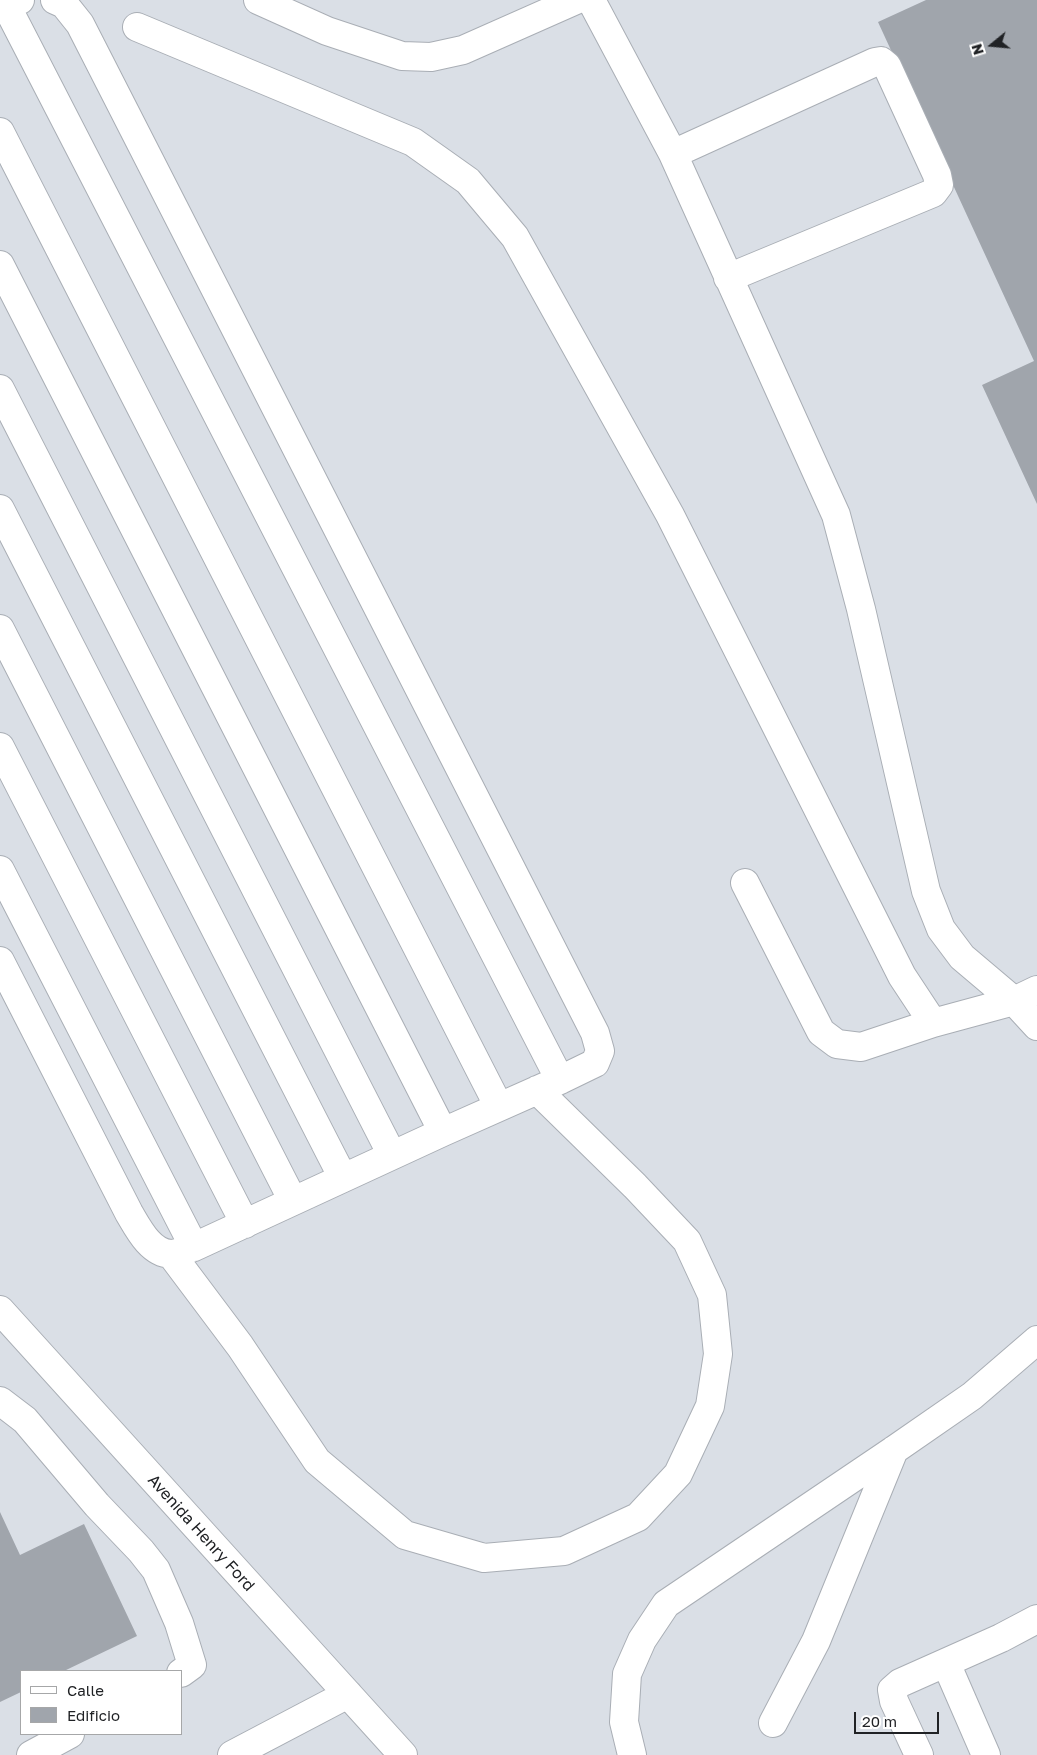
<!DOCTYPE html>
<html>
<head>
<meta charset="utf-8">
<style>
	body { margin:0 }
	#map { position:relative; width:1037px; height:1755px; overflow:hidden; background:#dadfe6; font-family:"Golos Text",sans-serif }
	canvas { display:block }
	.legend { position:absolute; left:20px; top:1670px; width:162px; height:65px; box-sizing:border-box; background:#fff; border:1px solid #a6a7a8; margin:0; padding:6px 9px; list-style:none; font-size:15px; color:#202225 }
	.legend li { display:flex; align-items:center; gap:10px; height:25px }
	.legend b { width:25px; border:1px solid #a6a7a8 }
	.north { position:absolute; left:967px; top:20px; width:50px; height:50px; -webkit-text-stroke:4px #fff; paint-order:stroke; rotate:253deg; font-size:14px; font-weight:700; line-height:20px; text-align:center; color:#202225 }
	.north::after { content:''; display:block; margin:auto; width:18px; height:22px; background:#202225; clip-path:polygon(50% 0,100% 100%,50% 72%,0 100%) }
	.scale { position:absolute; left:854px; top:1712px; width:85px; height:22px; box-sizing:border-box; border:2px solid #202225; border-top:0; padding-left:6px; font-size:15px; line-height:18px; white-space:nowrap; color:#202225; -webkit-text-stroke:4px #fff; paint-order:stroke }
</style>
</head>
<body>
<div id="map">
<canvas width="1037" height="1755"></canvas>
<ul class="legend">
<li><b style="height:6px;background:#fff"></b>Calle</li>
<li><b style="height:14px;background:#a0a5ac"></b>Edificio</li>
</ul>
<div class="north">N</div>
<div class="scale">20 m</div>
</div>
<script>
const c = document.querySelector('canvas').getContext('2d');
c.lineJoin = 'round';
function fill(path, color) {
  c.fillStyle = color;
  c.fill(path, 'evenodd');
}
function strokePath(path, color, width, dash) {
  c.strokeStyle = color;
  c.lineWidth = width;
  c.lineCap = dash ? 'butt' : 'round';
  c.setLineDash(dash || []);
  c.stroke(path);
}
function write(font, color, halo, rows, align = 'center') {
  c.font = font + ' "Golos Text",sans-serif';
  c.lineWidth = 4.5;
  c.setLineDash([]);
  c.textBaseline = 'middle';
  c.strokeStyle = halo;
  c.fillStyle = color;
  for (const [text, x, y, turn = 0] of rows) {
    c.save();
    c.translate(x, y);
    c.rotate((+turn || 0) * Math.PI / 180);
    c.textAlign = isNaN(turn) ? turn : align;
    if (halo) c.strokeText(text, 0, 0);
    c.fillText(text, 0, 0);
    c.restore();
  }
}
fill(new Path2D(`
	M926,0H1037V504L982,385L1034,361L878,22Z
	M0,1512L20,1555L84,1524L137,1636L64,1671H21V1692L0,1702Z`), '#a0a5ac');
const minor = new Path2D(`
	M20,0L4,1L560,1080
	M258,0L327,31L402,56L431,57L463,50L576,0
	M591,0L673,154L836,515L861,609L926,891L941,929L962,957L1014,1001L1037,1026
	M137,27L413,142L468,181L515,237L670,515L902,976L933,1023L1014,1001L1037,990
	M0,132L499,1107
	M673,154L875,62L881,61L887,66L937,175L939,185L933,193L728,278
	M0,265L443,1132
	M0,389L392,1155
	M0,509L343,1178
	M0,629L293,1201
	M0,747L245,1224
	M0,870L194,1247
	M745,883L821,1032L837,1044L861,1047L933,1023
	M0,961L129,1213C138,1228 150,1253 171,1254C177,1254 187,1249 194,1247L443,1132L560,1080L595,1063L600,1051L595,1033L80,24L64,4L55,0
	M171,1254L240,1346L317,1461L405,1535L484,1558L564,1551L638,1517L678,1474L710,1406L718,1354L712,1295L687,1241L635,1186L537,1090
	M0,1310L403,1755
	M0,1401L25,1420L97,1505L141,1551L156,1570L179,1623L192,1665L181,1673
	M946,1663L986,1755
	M773,1723L816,1641L894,1450
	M31,1755L70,1734
	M232,1755L348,1694
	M632,1755L624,1722L627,1674L642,1640L666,1604L894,1450L972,1396L1037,1340
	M919,1755L894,1701L892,1690L900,1683L1001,1638L1037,1619`);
strokePath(minor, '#a9aeb5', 30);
strokePath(minor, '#fff', 28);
write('16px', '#202225', '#fff', [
	["Avenida Henry Ford",201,1533,48]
]);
</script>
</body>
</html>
